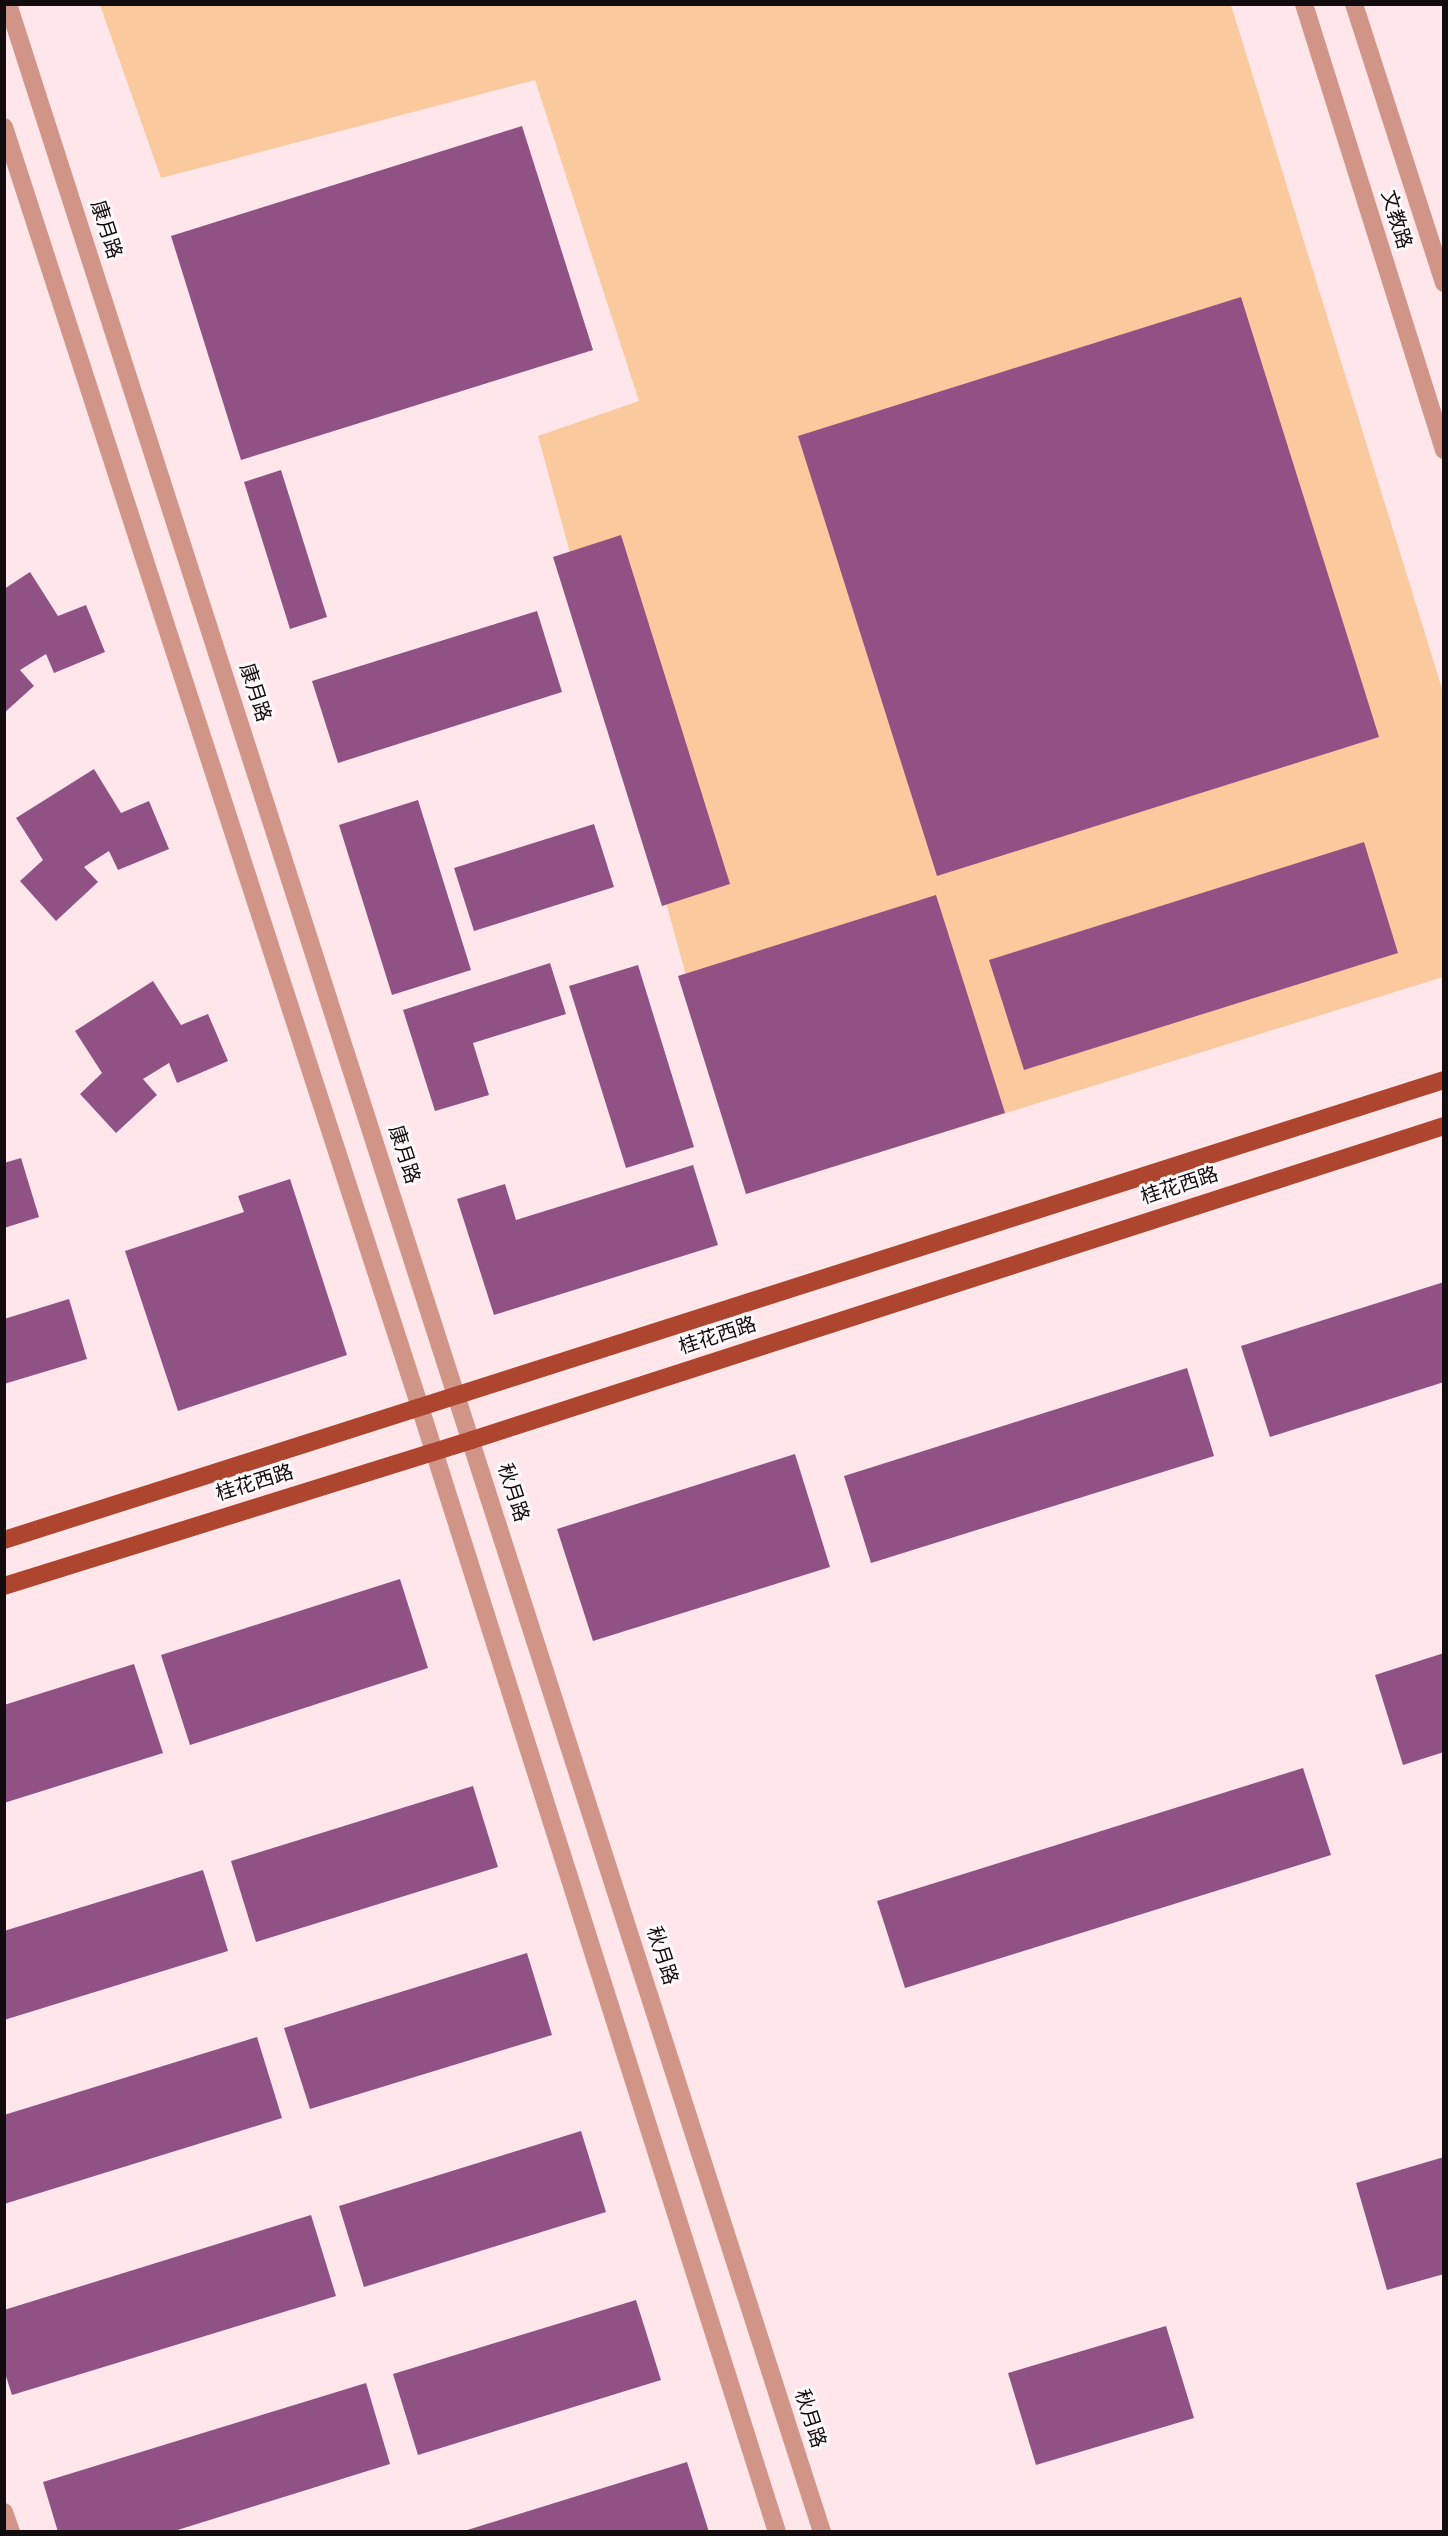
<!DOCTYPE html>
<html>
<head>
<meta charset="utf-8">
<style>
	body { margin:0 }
	#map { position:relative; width:1448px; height:2536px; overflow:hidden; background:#fee6eb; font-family:"Sofia Sans Condensed",sans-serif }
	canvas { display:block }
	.frame { position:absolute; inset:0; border:6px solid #130c0e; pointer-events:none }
</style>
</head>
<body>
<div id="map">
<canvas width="1448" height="2536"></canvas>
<div class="frame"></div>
</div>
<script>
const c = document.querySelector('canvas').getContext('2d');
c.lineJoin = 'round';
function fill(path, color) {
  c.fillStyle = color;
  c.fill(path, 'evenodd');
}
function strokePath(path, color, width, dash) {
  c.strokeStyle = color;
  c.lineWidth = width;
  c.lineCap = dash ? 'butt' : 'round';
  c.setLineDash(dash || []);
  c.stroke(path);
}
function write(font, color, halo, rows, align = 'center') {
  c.font = font + ' "Sofia Sans Condensed","Noto Sans SC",sans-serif';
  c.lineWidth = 6;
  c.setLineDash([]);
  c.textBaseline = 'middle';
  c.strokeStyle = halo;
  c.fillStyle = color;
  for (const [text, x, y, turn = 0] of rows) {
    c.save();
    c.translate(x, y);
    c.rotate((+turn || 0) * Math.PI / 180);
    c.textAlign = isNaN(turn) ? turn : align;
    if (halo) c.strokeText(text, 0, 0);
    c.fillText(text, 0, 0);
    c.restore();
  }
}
fill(new Path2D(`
	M100,5H1231L1443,692V977L746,1194L538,436L639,401L535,80L161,178Z`), '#fac99d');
fill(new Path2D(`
	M522,126L593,350L241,460L171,236Z
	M1241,297L1379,737L937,876L798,436Z
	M281,470L327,617L290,629L244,482Z
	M621,535L730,884L662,906L553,557Z
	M30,572L58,616L86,605L105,652L54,673L46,654L20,670L34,686L4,713V589Z
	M537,611L562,692L338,763L312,681Z
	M94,769L121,813L149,801L169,849L118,870L109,851L84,867L98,882L56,921L20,881L43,860L16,818Z
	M418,800L471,970L392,995L339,825Z
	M594,824L614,887L474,931L454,868Z
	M1364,842L1398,953L1024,1070L989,960Z
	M936,895L1005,1113L746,1194L678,976Z
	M550,963L566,1014L473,1043L489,1095L435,1111L403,1010Z
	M638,965L694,1147L626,1168L569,986Z
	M153,981L181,1025L208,1014L228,1061L177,1083L169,1063L143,1079L157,1095L116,1133L80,1094L102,1073L75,1031Z
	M21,1158L39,1217L4,1228V1163Z
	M693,1165L718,1245L494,1315L457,1199L505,1184L516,1220Z
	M290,1179L347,1355L178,1411L125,1251L244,1212L238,1196Z
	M1444,1282V1382L1270,1437L1241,1346Z
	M69,1299L87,1359L4,1384V1319Z
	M1187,1368L1214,1456L871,1563L844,1476Z
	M795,1454L830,1567L593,1641L557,1529Z
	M400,1579L428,1668L190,1745L161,1655Z
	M1444,1653V1752L1403,1765L1375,1675Z
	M134,1664L163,1753L4,1803V1705Z
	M1303,1768L1331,1855L905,1988L877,1901Z
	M473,1786L498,1867L256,1942L231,1861Z
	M203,1870L228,1951L4,2020V1931Z
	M527,1953L552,2035L310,2109L284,2028Z
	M257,2037L282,2118L4,2204V2115Z
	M581,2131L606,2212L364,2287L339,2206Z
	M1444,2157V2274L1387,2290L1356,2183Z
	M311,2215L336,2296L12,2395L4,2370V2310Z
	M636,2300L661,2380L418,2455L393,2374Z
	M1166,2326L1194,2418L1036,2465L1008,2373Z
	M366,2383L390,2464L171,2532H58L43,2482Z
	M687,2462L709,2532H464V2531Z`), '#905285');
strokePath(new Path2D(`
	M8,4L822,2532
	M1304,4L1444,450
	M1354,4L1444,283
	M4,127L420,1407L777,2532
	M4,2512L11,2532`), '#d19588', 18);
strokePath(new Path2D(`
	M4,1540L1444,1080
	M4,1586L472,1440L1444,1126`), '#ae452f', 18);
write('20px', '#130c0e', '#fef9fa', [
	["文教路",1395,220,73],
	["康月路",105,230,72],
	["康月路",254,693,72],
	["康月路",403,1155,72],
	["桂花西路",1180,1187,-18],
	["桂花西路",718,1337,-18],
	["桂花西路",255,1484,-17],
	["秋月路",512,1493,72],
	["秋月路",661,1956,72],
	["秋月路",809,2419,72]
]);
</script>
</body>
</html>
